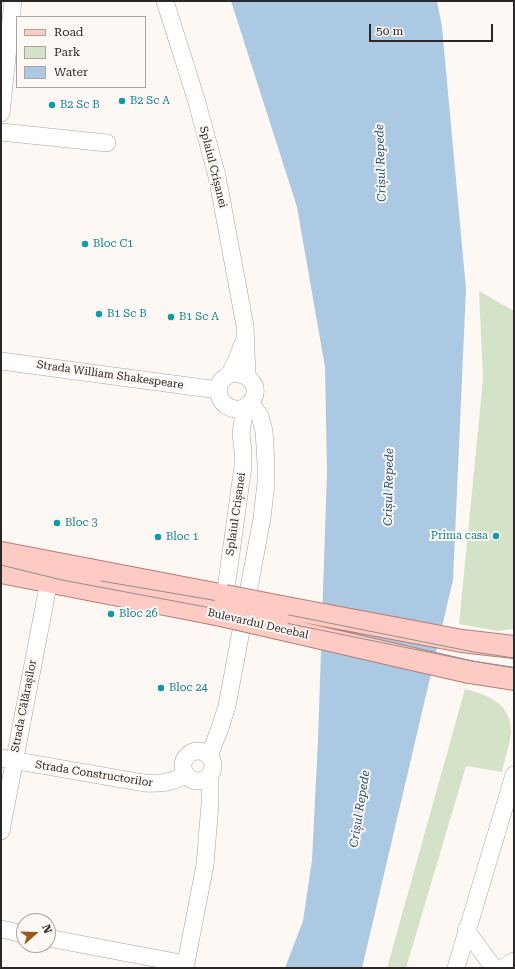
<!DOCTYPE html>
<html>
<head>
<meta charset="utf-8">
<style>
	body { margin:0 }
	#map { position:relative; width:515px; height:969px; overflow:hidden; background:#fef8f5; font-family:"Roboto Serif",serif }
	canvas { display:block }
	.frame { position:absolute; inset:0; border:2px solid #2c2827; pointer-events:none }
	.legend { position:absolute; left:16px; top:16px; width:130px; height:72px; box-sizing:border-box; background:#fef8f5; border:1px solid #aaa5a3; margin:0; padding:5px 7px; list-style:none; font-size:12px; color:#2c2827 }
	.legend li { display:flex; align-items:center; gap:8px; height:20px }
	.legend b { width:20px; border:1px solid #aaa5a3 }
	.north { position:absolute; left:16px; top:913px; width:40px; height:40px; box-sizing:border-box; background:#fef8f5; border:1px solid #aaa5a3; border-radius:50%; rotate:70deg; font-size:11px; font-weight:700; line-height:16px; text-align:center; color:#2c2827 }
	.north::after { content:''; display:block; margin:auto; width:14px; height:18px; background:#965b1c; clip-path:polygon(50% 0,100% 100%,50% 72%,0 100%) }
	.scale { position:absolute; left:369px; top:24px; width:124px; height:18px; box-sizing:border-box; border:2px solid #2c2827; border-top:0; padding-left:5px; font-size:12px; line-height:14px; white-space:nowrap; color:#2c2827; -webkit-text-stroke:3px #fef8f5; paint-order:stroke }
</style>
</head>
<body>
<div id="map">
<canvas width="515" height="969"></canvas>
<div class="frame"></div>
<ul class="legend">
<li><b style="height:5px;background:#fecbc4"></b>Road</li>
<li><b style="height:11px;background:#d4e3c8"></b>Park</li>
<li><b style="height:11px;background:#abc9e3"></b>Water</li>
</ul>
<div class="north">N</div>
<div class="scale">50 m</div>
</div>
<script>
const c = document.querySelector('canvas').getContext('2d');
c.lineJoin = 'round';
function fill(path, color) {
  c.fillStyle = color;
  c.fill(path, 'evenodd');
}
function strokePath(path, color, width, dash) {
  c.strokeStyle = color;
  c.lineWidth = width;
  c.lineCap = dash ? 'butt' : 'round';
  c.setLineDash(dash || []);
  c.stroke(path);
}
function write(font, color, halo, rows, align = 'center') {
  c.font = font + ' "Roboto Serif",serif';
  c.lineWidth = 4;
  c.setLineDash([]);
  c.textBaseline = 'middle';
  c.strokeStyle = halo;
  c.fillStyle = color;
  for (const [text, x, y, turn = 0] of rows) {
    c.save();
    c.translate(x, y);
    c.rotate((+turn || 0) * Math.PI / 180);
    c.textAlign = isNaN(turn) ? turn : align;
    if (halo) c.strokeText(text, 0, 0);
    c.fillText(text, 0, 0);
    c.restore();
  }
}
fill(new Path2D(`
	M479,291L514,311V629L497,631L459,624L483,379Z
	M465,689C487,695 509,702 511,729C512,737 504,762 502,772L466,766L406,968H387Z`), '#d4e3c8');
fill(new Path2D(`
	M231,1H437L442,27L466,289L453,580L362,968H285L303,921L312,860L318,740L327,472L325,367L297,207Z`), '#abc9e3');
const street = new Path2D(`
	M165,1L196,99L217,176L245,326L247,377
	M1,113L13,1
	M1,132L107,143
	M1,361L218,390
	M230,374C250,371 264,390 249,404C245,408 240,410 235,409C222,407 214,393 221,381C224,378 228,376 230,373C236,364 239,352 244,342
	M225,596L243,466V451L241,433L245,407
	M183 766a15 15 0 1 1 30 0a15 15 0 1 1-30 0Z
	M209,756L220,728L227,706L262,518L266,483V463L264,431L260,416L250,403
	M1,758L144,783C160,784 171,783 185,775
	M1,831L49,581
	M1,929L24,934
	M466,930L494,968
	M48,938L186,964
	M185,968L205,865L210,804V775
	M456,968L514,775
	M503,968L514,961`);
const primary = new Path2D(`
	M1,553L225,596
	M1,572L221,615
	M281,607L462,641L514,647
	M278,628L469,672L514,679`);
strokePath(street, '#aaa19d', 18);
strokePath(primary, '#b47c74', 24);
strokePath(street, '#fff', 17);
strokePath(primary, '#fecbc4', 22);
strokePath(new Path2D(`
	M1,565L62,580L222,610L472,661L514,668
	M101,581L224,602L474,652L514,658`), '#948f8d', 1);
const primaryBridge = new Path2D(`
	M225,596L281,607
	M221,615L278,628`);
strokePath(primaryBridge, '#b47c74', 24, []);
strokePath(primaryBridge, '#fecbc4', 22);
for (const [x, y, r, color] of [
	[122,101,4,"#0f9aa8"],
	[52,105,4,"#0f9aa8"],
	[85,244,4,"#0f9aa8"],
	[99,314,4,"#0f9aa8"],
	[171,317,4,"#0f9aa8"],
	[57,523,4,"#0f9aa8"],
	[496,536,4,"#0f9aa8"],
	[158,537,4,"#0f9aa8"],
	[111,614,4,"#0f9aa8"],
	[161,688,4,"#0f9aa8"]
]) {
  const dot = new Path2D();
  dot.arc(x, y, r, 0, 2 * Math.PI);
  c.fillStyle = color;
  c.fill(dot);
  strokePath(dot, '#fef8f5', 1.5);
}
write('11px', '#0d838f', '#fef8f5', [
	["B2 Sc A",130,101],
	["B2 Sc B",60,105],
	["Bloc C1",93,244],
	["B1 Sc B",107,314],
	["B1 Sc A",179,317],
	["Bloc 3",65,523],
	["Prima casa",488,536,"right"],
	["Bloc 1",166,537],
	["Bloc 26",119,614],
	["Bloc 24",169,688]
], 'left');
write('11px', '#2c2827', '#fef8f5', [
	["Splaiul Crișanei",213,167,76],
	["Strada William Shakespeare",110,375,8],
	["Splaiul Crișanei",236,514,-82],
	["Bulevardul Decebal",258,624,13],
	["Strada Călărașilor",24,706,-79],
	["Strada Constructorilor",94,774,9]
]);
write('italic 12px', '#235377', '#fef8f5', [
	["Crișul Repede",381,163,-92],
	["Crișul Repede",389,487,-89],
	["Crișul Repede",360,809,-81]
]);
</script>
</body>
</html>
